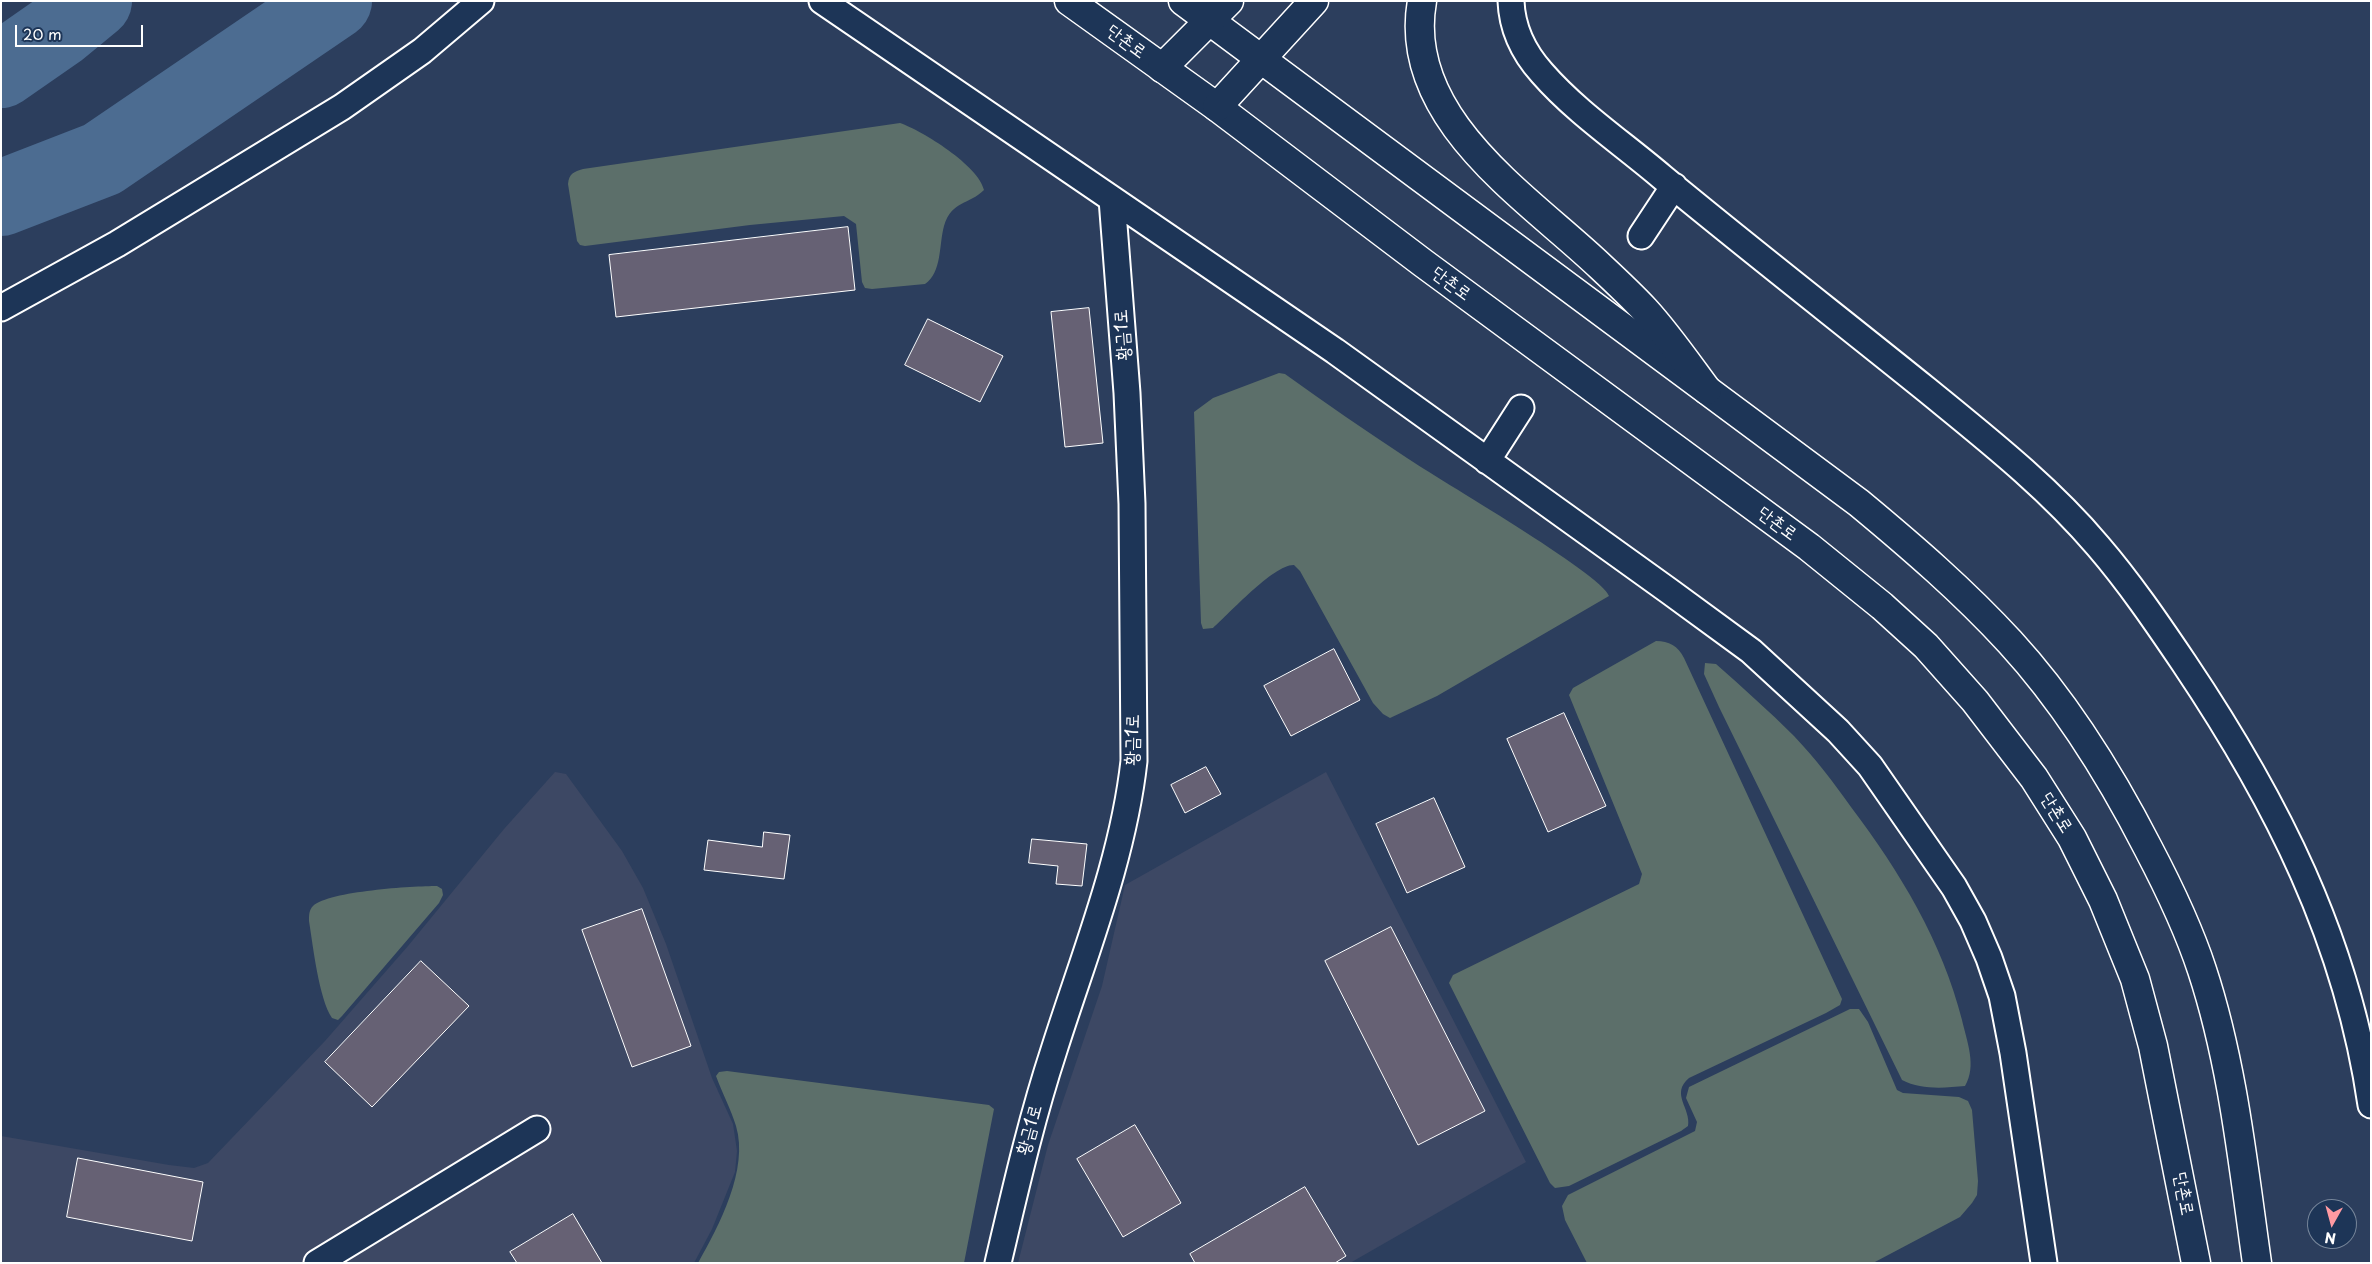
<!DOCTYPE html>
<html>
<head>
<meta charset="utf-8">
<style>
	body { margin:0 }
	#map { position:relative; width:2372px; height:1264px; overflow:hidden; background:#2c3e5d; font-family:"Playpen Sans",sans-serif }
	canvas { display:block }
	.frame { position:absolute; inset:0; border:2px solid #fff; pointer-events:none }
	.north { position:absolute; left:2307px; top:1199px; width:50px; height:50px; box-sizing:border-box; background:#1d3557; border:1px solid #77869a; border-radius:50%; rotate:187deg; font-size:14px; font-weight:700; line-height:20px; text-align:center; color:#fff }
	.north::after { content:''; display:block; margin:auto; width:18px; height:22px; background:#ff9aa2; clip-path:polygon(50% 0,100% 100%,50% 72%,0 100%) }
	.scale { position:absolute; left:15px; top:25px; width:128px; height:22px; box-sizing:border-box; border:2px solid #fff; border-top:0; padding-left:6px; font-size:15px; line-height:18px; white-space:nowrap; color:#fff; -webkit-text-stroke:4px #1d3557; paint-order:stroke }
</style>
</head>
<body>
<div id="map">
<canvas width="2372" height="1264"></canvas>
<div class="frame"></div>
<div class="north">N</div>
<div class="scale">20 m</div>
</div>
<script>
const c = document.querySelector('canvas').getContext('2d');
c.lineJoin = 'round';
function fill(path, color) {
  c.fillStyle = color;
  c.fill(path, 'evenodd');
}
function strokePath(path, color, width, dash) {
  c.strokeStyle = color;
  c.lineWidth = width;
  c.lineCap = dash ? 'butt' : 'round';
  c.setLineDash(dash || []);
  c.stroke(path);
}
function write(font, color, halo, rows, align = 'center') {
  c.font = font + ' "Playpen Sans","Poor Story",sans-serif';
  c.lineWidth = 4;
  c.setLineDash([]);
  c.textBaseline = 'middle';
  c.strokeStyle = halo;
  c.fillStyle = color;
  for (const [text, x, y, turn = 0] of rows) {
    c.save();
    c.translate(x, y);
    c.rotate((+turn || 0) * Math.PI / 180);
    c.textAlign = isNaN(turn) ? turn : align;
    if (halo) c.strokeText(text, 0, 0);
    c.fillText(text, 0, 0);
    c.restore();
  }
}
fill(new Path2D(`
	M555,772L566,774L622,851L643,888L666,944L712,1078L733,1124L737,1151L735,1172L712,1229L694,1263H1V1136L169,1165L194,1168L208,1163L325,1041L408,946L504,829Z
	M1326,772L1526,1162L1350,1263H1018L1048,1145L1102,986L1125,885Z`), '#3d4864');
fill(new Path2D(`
	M900,123C923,131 979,166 984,190C969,205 952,200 944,226C939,244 942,273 925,284L872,289L865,288L862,282L856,224L844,216L750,225L585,246L580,245L577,241L568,184C569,173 574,172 583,169Z
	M1279,373L1285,374C1325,403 1366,431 1407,458C1436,478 1602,574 1609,596L1437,696L1390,718L1383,714L1373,703L1300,571L1294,565C1274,564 1229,614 1213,628L1203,629L1201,623L1194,412L1213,398Z
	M1656,641C1669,641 1678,646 1684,658L1842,999L1840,1005L1826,1013L1689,1078C1670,1094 1691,1108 1688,1126L1681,1131L1569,1186L1555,1188L1550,1183L1449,983L1453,975L1639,884L1642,874L1569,695L1573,688Z
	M1705,663L1716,664C1743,688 1769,711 1794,736C1815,758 1834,783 1851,807C1900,872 1942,941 1962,1020C1967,1042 1977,1066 1965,1086C1944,1088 1921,1090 1902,1080L1719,707L1704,674Z
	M437,886L442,889L443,895L439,903L342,1016L338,1020L332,1018C319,999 313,946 309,921C309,915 309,910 313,906C329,891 413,886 437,886Z
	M1850,1009H1859L1868,1022L1897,1090L1903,1093L1959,1097L1968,1101L1972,1110L1978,1181L1977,1195L1972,1203L1960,1217L1873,1263H1587L1565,1220L1562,1206L1568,1195L1695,1131L1697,1122L1686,1098L1689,1087Z
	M727,1071L989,1105L994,1109L964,1263H698C719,1226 749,1169 736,1126C731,1109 722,1093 716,1076L719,1072Z`), '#5c6f6a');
strokePath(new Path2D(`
	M1,70L60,29L94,1
	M1,198L102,159L334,1`), '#4c6c91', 76);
const building = new Path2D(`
	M848,227L855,290L616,317L609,255Z
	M1089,308L1103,443L1065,447L1051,312Z
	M928,319L1003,356L980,402L905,365Z
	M1334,649L1360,700L1291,736L1264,686Z
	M1564,713L1606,806L1548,832L1507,739Z
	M1206,767L1221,794L1185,813L1171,785Z
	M1434,798L1465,867L1407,893L1376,824Z
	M764,832L790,835L784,879L704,870L708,840L762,847Z
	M1032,839L1087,844L1082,886L1056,884L1058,866L1029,863Z
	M642,909L691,1046L632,1067L582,930Z
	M1391,927L1485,1111L1418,1145L1325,961Z
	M421,961L469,1006L372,1107L325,1062Z
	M1135,1125L1181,1203L1123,1237L1077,1159Z
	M78,1158L203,1182L192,1241L67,1217Z
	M1305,1187L1346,1256L1335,1263H1195L1190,1254Z
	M573,1214L602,1263H517L510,1252Z`);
fill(building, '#666174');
strokePath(building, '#fff', 1);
const lane = new Path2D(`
	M822,1L1335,351L1669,591L1751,651L1838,731L1870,766L1954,887L1973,921L1989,958L2002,996L2013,1053L2044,1263
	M1511,1C1512,28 1524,53 1542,73C1576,112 1622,143 1662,177C1749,249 1839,319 1927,390C1987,439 2048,487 2098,546C2129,582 2157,623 2184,663C2276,800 2347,939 2371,1105
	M1641,236L1674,186
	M1,308L117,244L342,107L422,51L481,1
	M1487,461L1521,408
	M317,1263L537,1129
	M998,1263C1015,1191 1031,1120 1054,1050C1084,955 1123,860 1134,761L1132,504L1127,393L1112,199`);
const secondary = new Path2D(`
	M1069,1L1217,107L1423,263L1809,547L1882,606L1926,646L1975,701L2034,778L2072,838L2103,900L2135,979L2153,1046L2196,1263
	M1183,1L1859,503C1912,547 1963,591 2010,642C2066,703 2110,774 2148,848C2169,888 2188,927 2202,970C2233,1064 2243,1165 2257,1263`);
const highway = new Path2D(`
	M1422,1C1401,119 1529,198 1601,267C1616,281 1631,295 1645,310C1667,334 1687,363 1707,390
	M1162,68L1229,1
	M1217,107L1314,1`);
strokePath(lane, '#fff', 29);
strokePath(secondary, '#fff', 31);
strokePath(highway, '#fff', 31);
strokePath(lane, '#1d3557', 25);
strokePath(secondary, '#1d3557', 28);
strokePath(highway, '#1d3557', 28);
write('18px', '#fff', '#1d3557', [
	["단촌로",1126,42,36],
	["단촌로",1451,284,36],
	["황금1로",1123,335,-94],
	["단촌로",1777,524,36],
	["황금1로",1133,740,-89],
	["단촌로",2056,813,58],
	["황금1로",1030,1130,-75],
	["단촌로",2183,1194,79]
]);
</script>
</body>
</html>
